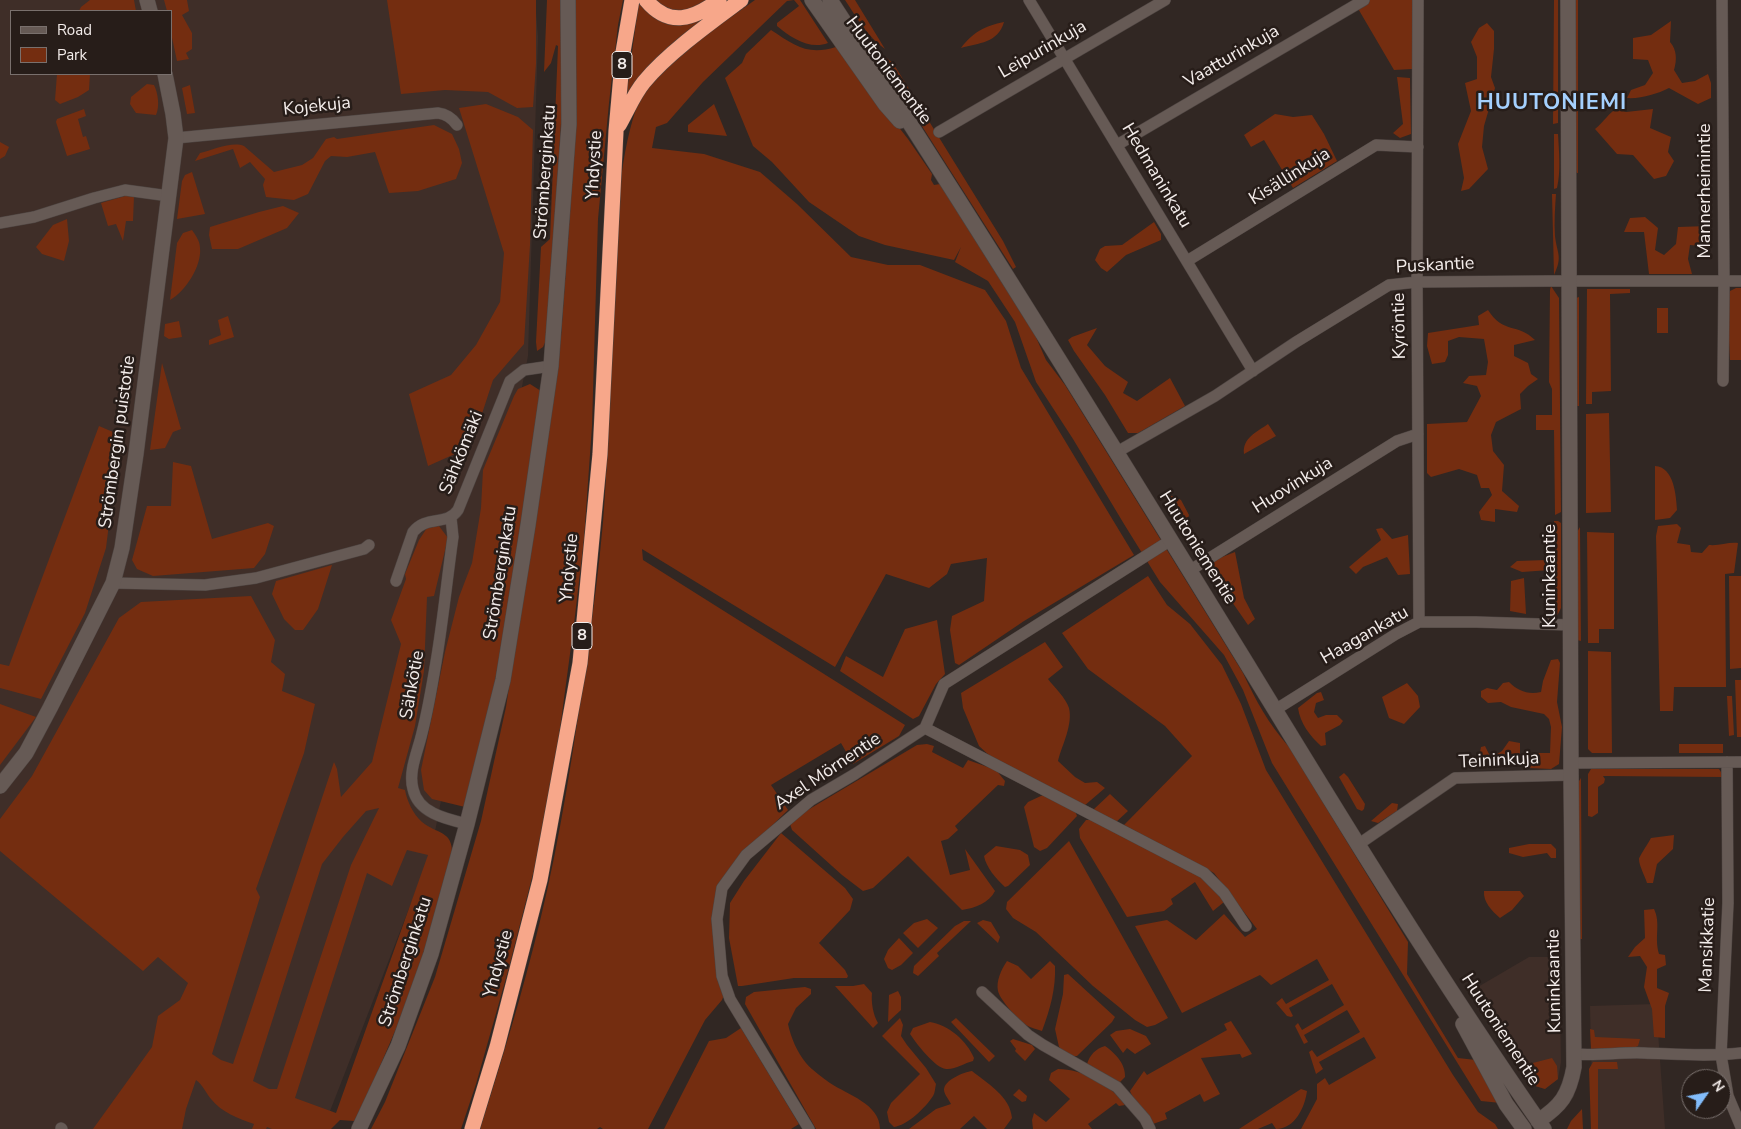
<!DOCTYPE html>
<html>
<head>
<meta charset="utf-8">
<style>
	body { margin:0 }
	#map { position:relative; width:1741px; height:1129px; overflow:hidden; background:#312723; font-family:"Nunito Sans",sans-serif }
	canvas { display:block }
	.legend { position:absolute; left:10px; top:10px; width:162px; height:65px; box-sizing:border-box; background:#271d19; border:1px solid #79706d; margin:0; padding:6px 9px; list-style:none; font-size:15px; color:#f3ecea }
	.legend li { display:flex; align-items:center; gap:10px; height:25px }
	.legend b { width:25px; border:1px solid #79706d }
	.north { position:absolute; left:1681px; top:1069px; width:50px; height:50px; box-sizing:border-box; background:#271d19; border:1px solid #79706d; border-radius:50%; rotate:57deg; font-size:14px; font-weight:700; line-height:20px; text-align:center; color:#f3ecea }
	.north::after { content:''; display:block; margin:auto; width:18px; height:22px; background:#82bcfa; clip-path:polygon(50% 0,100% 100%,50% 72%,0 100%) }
</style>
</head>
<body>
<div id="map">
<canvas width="1741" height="1129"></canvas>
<ul class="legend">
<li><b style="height:6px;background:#665a55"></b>Road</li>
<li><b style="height:14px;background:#742d10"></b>Park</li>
</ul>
<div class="north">N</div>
</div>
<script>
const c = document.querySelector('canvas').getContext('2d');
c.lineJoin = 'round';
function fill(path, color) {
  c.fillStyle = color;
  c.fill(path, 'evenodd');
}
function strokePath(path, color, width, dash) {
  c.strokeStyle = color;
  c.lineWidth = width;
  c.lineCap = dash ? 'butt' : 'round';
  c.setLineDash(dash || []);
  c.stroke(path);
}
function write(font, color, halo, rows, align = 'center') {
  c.font = font + ' "Nunito Sans",sans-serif';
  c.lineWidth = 5;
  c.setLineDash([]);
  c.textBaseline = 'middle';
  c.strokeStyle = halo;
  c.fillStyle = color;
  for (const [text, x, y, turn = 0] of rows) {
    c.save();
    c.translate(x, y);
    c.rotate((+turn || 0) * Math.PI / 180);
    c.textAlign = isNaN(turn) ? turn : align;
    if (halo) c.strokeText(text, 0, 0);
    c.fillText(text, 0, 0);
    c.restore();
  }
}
fill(new Path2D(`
	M0,0H535L538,37L528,356L431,852L323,1129H0ZM11,11H171V74H11Z
	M1529,957H1559L1561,1062L1558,1079L1545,1089L1532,1085L1471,991Z
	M1656,1004L1665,1129H1593L1590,1006Z`), '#3f2e28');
fill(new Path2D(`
	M90,0H134L136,11H79L81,7Z
	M164,0H187L189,11L182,15L192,33V49L186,53L189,59L177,61L171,33V11H167Z
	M387,0H536V64L533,107L517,108L488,92L445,90L401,94Z
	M547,0H561L562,107L548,336L543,347L537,351L536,342L541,247L550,239L558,46L556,45L551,63L544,72Z
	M575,0H623L618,25L609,103L598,219L592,426L584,539L574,624L557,751L535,866L508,971L476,1084L461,1129H371L385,1102L435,977L481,821L506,707L561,337L571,198Z
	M639,0L659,19L724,0H732L626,97Z
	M654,0H709L696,10L671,12Z
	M755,0H800L828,43C810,50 791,38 777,26V23L799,6L794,0L787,1L703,82L667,123L656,127L652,148L704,154L760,172L797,204L851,257L888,265H920L985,290L1006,321L1021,368L1134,555L1024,621L959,665L955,663L950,630L952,616L984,601L987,558L951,564L947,574L929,588L886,574L835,667L642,549L643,560L905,725L899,736L853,764L841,743L771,785L788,810L747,850L719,890L725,992L722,1000L705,1020L648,1129H603L600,1127L597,1129H480C502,1060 523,991 540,921C561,835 574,747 586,660C593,614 599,568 603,522C609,444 610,365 614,287C616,230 618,163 636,109C649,70 722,24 755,0Z
	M845,0H855L885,49C867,36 857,18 845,0Z
	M1353,0H1413L1412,69L1394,70Z
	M1554,0H1558V123L1553,124Z
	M1574,0H1578V173H1577L1575,171Z
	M1671,21L1670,42C1677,50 1677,60 1674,70L1682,83L1695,81L1708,74L1711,83V98L1698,104L1669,88C1657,94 1641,99 1627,98L1631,90L1645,85L1653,73L1648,60L1633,59V38L1651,35Z
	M1004,22C998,43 979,43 961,48C973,32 985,26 1004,22Z
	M1487,23L1494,31V49L1491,77L1495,88L1484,126L1482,147L1488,169L1469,189L1461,191L1464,178L1458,144L1471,111L1465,83L1477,79V57L1471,42L1479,28Z
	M771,30C794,45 807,56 836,47L908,139L932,174L931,180L934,185L940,184L1035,335L1046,360L1065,385L1243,673C1256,701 1268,723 1289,747L1408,942L1407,974L1458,1058L1476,1060L1501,1103L1481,1101L1272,763L1243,690L1224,655L1160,582L1124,524L1073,439L1036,382L1015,322L988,281L955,262L961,247L954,260L885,245L859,236L809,202L772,162L753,146L725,78L742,63L746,54Z
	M873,48L893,63L1003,241L1016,267L1013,269L906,101L902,85L886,60H881Z
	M57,74H90L89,90L78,97L60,104L55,100Z
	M1397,77L1410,78L1411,134L1400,138L1393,133L1403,124Z
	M147,84L154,85C158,93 160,106 156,115L136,113L130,104L131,97Z
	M190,85L195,113L187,114L182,88Z
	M486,104L518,117L533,130L530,245L524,344L493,380L477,429L457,453L428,466L409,394L451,375L476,345L500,302L504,253L459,108Z
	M714,104L727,136L688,132V125Z
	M1618,108L1626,112L1653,109L1650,128L1671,137L1668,152L1674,161L1666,176L1654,179L1633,155L1617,154L1595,129C1604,122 1609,112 1618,108Z
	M84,109L86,116L78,119L83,137L86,136L90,149L67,156L56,122L57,119Z
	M1275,114L1293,117L1312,115L1324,134L1337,161L1293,188L1264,140L1251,147L1244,135Z
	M434,125L452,134L459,149L462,163L456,179L418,191L389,193L375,152L347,157L331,156L325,161L308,194L294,200L266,197L263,185L265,179L250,162L240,168L233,149L195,161L200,153C213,150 232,141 244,146L274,172L302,165L313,158L326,139L334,137L337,139Z
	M1554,134H1558C1559,152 1561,171 1557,188L1554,189Z
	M0,142L9,147L5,156L0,159Z
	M192,172L205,214L177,219L182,181L185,175Z
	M1552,194H1556C1555,208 1554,222 1555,236C1557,254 1563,256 1554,275Z
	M125,196H134L133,221H126L123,241L116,224L108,226L101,203Z
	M283,206L299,213L287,228L238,249H212L209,235L210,227L259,212Z
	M1645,217L1658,228L1655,250L1664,255L1676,244L1678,227L1708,226L1712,247L1690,245L1688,259L1692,274H1649L1644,232H1624L1630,218Z
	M67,219L69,241L64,261L42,254L36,247L53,225Z
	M1154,222L1161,234V240L1126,255L1107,272L1101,268L1095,260L1100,249L1105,246L1122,245Z
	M192,230C196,236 200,241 200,248C202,266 185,292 170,300L177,243L183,233Z
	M1551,286L1559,298L1561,512L1555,515L1554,430H1536V415H1552V389L1549,382L1550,290Z
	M1736,288H1741V360H1730L1727,301L1730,291Z
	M1587,289H1630V293L1610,294L1611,391L1592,392V404H1586Z
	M1579,297V406H1576V298Z
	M1657,308H1668V333H1657Z
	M1488,310C1503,334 1518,323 1535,340L1514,345V356L1528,363L1531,374L1538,379L1528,386L1520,394L1521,409L1496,422L1491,435L1493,451L1504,465L1502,491L1519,506L1517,512L1495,509V522L1481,520L1479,512L1492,495L1489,488H1481L1477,475L1459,469L1431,477L1427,473V424L1467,422L1481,396L1477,386L1463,383L1469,376L1486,375L1488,362L1484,339L1459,337L1448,341V355L1445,362L1432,364L1427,346L1428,333L1479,325L1478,316Z
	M228,316L234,337L209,345V340L221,335L218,320Z
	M179,321L182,337L169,339L164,336L165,324Z
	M1097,328L1087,345L1105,366L1128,382L1123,393L1137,401L1170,378L1185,406L1138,433H1128L1105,395L1074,351L1068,340L1072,337Z
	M162,363L181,429L173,432L165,448L150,450Z
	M530,384L541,391L505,626L494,687L465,807L432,799L424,790L421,770L445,652L459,597L472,563L481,508L483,470L514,396L518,389Z
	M1609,413L1611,512L1586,513V414Z
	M1268,424L1276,436L1244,454C1242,438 1257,432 1268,424Z
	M99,426L120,435L106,548L85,613L41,699L0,688V664L9,666Z
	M173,462L191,466L212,539L268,523L274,526L265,554L254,568L153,576L137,569L132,560L147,506H171Z
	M1655,466C1674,467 1676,495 1677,510L1670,518L1655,520Z
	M1172,496L1181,500L1189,515L1188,518L1181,520L1168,500L1169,497Z
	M1554,521H1558L1561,523V608L1558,614L1550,619H1548V609L1553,608Z
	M1677,524L1681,528L1677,543L1690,545L1691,552L1702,553L1709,545C1719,546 1728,542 1738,543L1734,573L1725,574L1726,687H1674L1673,711H1660L1656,536L1658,526Z
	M439,526L448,538L434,596L427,597L424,671L415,726L398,788L405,790C407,801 413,814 422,822C436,834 453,830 452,854L422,958L398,1024L360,1113L354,1121L340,1120L331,1129H272L267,1127L266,1129H252L254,1124C239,1119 221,1112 211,1099C206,1093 203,1085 196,1080L186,1109L182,1129H93L152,1047L158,1016L180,1000L188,983L158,957L143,971L0,851V819L32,776L119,618L141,602L251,596L275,640L271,662L285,674L282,691L315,704L304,753L256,889L260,897L212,1054L221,1060L233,1064L334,762L337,769L341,797L372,762L401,644L391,620L406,579L405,574L419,540L427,528ZM379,808L351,865L277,1089H269L253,1081L322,864L343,837L366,811ZM407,850L428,855L336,1113L295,1098L367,873L392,886Z
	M1580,527L1581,641L1577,640V532Z
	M1382,528L1392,539L1408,535L1410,574L1398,575L1387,557L1363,567L1356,574L1349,567L1381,540L1376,529Z
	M1587,532L1614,533V629H1599V643H1588Z
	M1235,552L1244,598L1255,619L1248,625L1212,573V564L1217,559Z
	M1546,560L1551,564L1550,570L1522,572L1510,567L1517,561Z
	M332,565L318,609L303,630H295L284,619L272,594L276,581Z
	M1148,576L1167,605L1190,624L1222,665L1241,704L1266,770L1453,1075L1478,1112L1495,1124L1498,1129H1301L1317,1099V1084L1325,1078L1329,1085L1376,1058L1364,1037L1319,1062L1323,1069L1316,1074L1309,1052L1312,1050L1317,1057L1360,1032L1347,1010L1304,1035L1308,1042L1304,1044L1295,1026L1298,1023L1302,1030L1344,1005L1332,984L1289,1008L1293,1016L1291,1017L1287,1016L1276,1003L1282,998L1286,1004L1329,980L1317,959L1271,985L1260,975L1182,1013L1135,926L1167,920L1196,940L1224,914L1245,937L1257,929L1214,873L1124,825L1192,756L1165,726L1088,669L1062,633Z
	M1729,576H1741V668L1730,669Z
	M1524,578L1526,614L1510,611L1511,581Z
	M937,620L945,674L936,684L919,716L913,719L840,671L846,656L883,677L905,629Z
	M1045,642L1063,667L1048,679C1054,687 1066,698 1069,708C1073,725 1062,745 1058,761L1075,777L1085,783L1097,782L1105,788L1084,806L991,757L979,746L963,708L961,693Z
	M1588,651L1611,652L1612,753H1592L1588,749Z
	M1558,659L1560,663L1557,702L1562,727L1559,764L1551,769L1529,768L1528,758L1535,753H1550L1551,727L1549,719L1544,714L1511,707L1501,702L1488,703L1481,697V691L1487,688L1497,690L1503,683L1509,682C1518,691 1528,695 1541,692L1543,681L1551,660Z
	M1735,680H1741V737H1737Z
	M1407,683L1418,696L1420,707L1404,724L1389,718L1382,697Z
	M1321,692L1324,700L1316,703L1314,712L1318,718L1326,715H1337L1343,721L1340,725L1325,733L1326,745L1321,746C1310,736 1300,723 1298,708L1317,693Z
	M1727,696H1732L1734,735L1729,736Z
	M0,704L36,717L0,765Z
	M1509,741L1520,743V764L1484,765L1479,757L1481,747L1485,746L1491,758L1502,751Z
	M927,744L934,746L932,752L963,768L968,760L996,770L1005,781L1004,786L998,785L955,826L958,830L948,839L941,841L950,875L970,870L965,849L995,891C989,903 975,908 962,910L908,856L873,888L863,891L842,875L792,830L790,824L796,817L917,745Z
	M1679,744H1723V753H1679Z
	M1591,769H1719L1724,777L1603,776L1605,779L1604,783L1598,787V813L1592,817L1588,816V774Z
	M1344,773L1348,777L1365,804L1364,809L1362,811L1357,809L1339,777Z
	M1581,778V780L1582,939H1579L1577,784Z
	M1110,794L1128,811L1115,823L1093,810Z
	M1043,795L1075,811L1077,816L1047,848L1040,851L1034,847L1024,807L1028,802Z
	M1392,803L1398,804L1397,811L1378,823L1371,821Z
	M1086,820H1091L1204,878L1224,902L1213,911L1195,882L1171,899L1173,904L1164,911L1127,917L1080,838L1079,829Z
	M781,833L845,888L853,899L850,910L819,943L845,970L848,976L847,978H794L742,986H738L729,938L730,903L744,881Z
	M1674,835L1673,849L1657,864L1653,883H1647C1645,876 1639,866 1639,859C1639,857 1649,842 1651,838Z
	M1069,841L1168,1018L1155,1025L1147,1027L1135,1020L1093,986L1036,932L1013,918L1006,909L1007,902Z
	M1529,844H1551L1556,849V858H1551L1547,853L1523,857L1509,853V848Z
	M996,846L1020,850L1028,855L1030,865L1008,886L1005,887C996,879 986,867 984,856Z
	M1484,891H1520L1524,896L1512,910L1500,918C1492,911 1483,902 1484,891Z
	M1654,909C1661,923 1654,937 1659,954L1665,955L1666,965L1657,969V988L1669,993L1665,1006V1038L1654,1037L1652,1009L1644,987L1647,967L1640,956L1628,957L1635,947L1645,938L1644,910Z
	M927,919L938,928L918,948L903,933L914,923Z
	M983,920L991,922L1000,937L998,943L977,923Z
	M964,921H971L937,953L939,956L918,976L913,973L914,966L955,926Z
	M899,938L913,953L901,965L892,970L888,968L884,959L888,950Z
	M1007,961L1018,966L1031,979L1050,961L1055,966C1056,988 1050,1010 1042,1031C1037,1029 1031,1028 1026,1025C1019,1021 1000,1000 998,991C996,981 1001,970 1007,961Z
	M1068,974L1115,1017L1112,1022L1077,1056H1069L1059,1047L1055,1029L1063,994L1064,975Z
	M864,984L872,993C871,1002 873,1015 878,1023L873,1028L835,986H853Z
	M805,987L811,989V994L796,1008L788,1024C791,1038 797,1052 806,1063C812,1070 823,1078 830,1083C848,1095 880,1104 880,1129H816L745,1004L746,997L754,992Z
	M898,991L901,997V1010L888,1022L889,995Z
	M900,1018L903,1025L901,1036L907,1045L926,1068L936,1084C935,1088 935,1093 933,1096C925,1108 908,1125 894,1127L889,1122L887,1112L891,1103L920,1074L882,1036Z
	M956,1018L995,1056L989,1062L951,1022Z
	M1231,1021L1252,1054L1242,1058L1240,1054L1201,1058L1220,1094L1204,1102L1200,1094L1165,1113L1167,1119L1153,1124L1134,1100L1130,1091L1144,1071L1147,1075L1227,1030L1224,1024Z
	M930,1022C949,1025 967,1041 974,1058L973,1061C964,1063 955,1070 946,1069C935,1068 916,1043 910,1034L913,1028Z
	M741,1028L799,1124L791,1129H664L709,1041L726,1038Z
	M1130,1029L1146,1036L1151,1044L1135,1054L1127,1048L1123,1053L1110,1035L1116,1031Z
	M1590,1029L1594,1030L1595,1037L1640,1039L1638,1046L1631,1049H1591Z
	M1013,1039L1032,1045L1035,1049L1025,1061L1015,1051L1016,1049L1010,1041Z
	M1105,1046C1115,1053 1126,1064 1125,1077L1119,1083L1087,1064C1090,1055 1095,1049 1105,1046Z
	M1552,1058L1557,1066L1558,1079L1545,1089L1532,1085L1525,1070L1529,1064Z
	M1593,1062H1617L1618,1069H1598V1129H1591L1589,1069Z
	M1058,1069C1082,1069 1112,1085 1125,1105L1119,1106L1116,1103L1088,1124L1092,1129H1033L1032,1120L1034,1113L1046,1122L1070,1099L1049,1080L1051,1073Z
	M972,1071C988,1084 1010,1096 1012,1118L1004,1129H987L974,1116L960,1129H909L936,1109L951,1104C949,1100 944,1094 944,1090C944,1080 964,1072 972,1071Z
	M1019,1089L1027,1096L1026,1101L1022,1102L1013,1095Z
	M1301,1089L1307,1091C1305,1107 1295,1129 1276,1129L1272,1123L1258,1129H1239Z
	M1582,1109L1583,1129H1567L1571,1121Z`), '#742d10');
const street = new Path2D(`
	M1029,0L1253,371
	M1418,0L1417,282L1419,622
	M1722,0L1724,281L1723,381
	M939,132L1165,0
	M176,138L438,113C447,114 452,118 457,125
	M1117,145L1364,0
	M0,223L34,217L94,198L125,190L169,196
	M1187,261L1376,145L1418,147
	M1117,452L1215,396L1296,342L1389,285L1417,282L1549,281H1741
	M451,518L453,537C447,579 443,621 436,662C432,686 428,710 422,733C418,751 408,771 413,789C418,813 446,819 467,824
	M1189,571L1397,441L1418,434
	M396,581L413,532C426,515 447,526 458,510L510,381L524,370L551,366
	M113,583L205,585L256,578L364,549L369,545
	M1275,710L1396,634L1419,622H1476L1570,625
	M925,728L1204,873L1224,893L1246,926
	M1727,762L1728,903L1721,1055L1728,1096L1741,1127
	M1571,763L1741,762
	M1359,844L1455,778L1571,775
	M982,992L1028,1035L1043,1045L1117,1087L1145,1119L1150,1129
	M1574,1054C1597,1056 1620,1052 1644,1053C1676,1054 1709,1057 1741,1053
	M61,1128L62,1129
	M809,1129L730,999L722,976L717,919L722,888L746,855L811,800L855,774L925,728L944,684L1171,540`);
const secondary = new Path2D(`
	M147,0L150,11
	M812,0L885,104L900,121
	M830,0C972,217 1108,438 1244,659C1341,818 1438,977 1544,1129
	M0,786L26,753L50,708L113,583L122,548L136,454L176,138L173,114L165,74
	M1463,1024L1506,1104L1524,1129
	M1538,1121C1561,1106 1569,1095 1574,1067L1571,775L1568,0
	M359,1129L398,1046L431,954L467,824L503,680L528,525L551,366L569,124L568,0`);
const highway = new Path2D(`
	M646,0C669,28 694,19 719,0
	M619,125C627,111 634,94 644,82C668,53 710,23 741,0
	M472,1129L497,1047L540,880L580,663L600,454L616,131L623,52L632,0`);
strokePath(street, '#4d4441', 12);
strokePath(secondary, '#4d4441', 16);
strokePath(highway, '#4d4441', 16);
strokePath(street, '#665a55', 11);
strokePath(secondary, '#665a55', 15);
strokePath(highway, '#f7a78a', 15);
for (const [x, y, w] of [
	[622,65,20],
	[582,636,20]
]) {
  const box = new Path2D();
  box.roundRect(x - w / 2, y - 13.5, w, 27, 4);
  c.fillStyle = '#271d19';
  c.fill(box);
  strokePath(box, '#f3ecea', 1);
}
write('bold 16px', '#f3ecea', null, [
	["8",622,65],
	["8",582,636]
]);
write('18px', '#f3ecea', '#271d19', [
	["Leipurinkuja",1043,50,-30],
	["Vaatturinkuja",1232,57,-30],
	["Huutoniementie",888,71,53],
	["Kojekuja",317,107,-6],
	["Yhdystie",595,165,-87],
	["Strömberginkatu",546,172,-86],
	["Hedmaninkatu",1156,176,59],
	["Kisällinkuja",1290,177,-32],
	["Mannerheimintie",1706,191,-90],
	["Puskantie",1435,266,-3],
	["Kyröntie",1400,326,-91],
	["Strömbergin puistotie",118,442,-82],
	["Sähkömäki",462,453,-68],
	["Huovinkuja",1293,486,-32],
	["Huutoniementie",1197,548,58],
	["Yhdystie",570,568,-85],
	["Strömberginkatu",501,573,-81],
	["Kuninkaantie",1551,576,-90],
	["Haagankatu",1365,636,-30],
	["Sähkötie",413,685,-80],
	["Teininkuja",1499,761,-3],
	["Axel Mörnentie",828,772,-34],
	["Mansikkatie",1708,945,-88],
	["Strömberginkatu",406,962,-72],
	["Yhdystie",499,964,-75],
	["Kuninkaantie",1555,981,-91],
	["Huutoniementie",1500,1030,57]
]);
c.letterSpacing = '1px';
write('bold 22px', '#a4d0fe', '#271d19', [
	["HUUTONIEMI",1552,104]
]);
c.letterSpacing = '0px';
</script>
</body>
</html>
